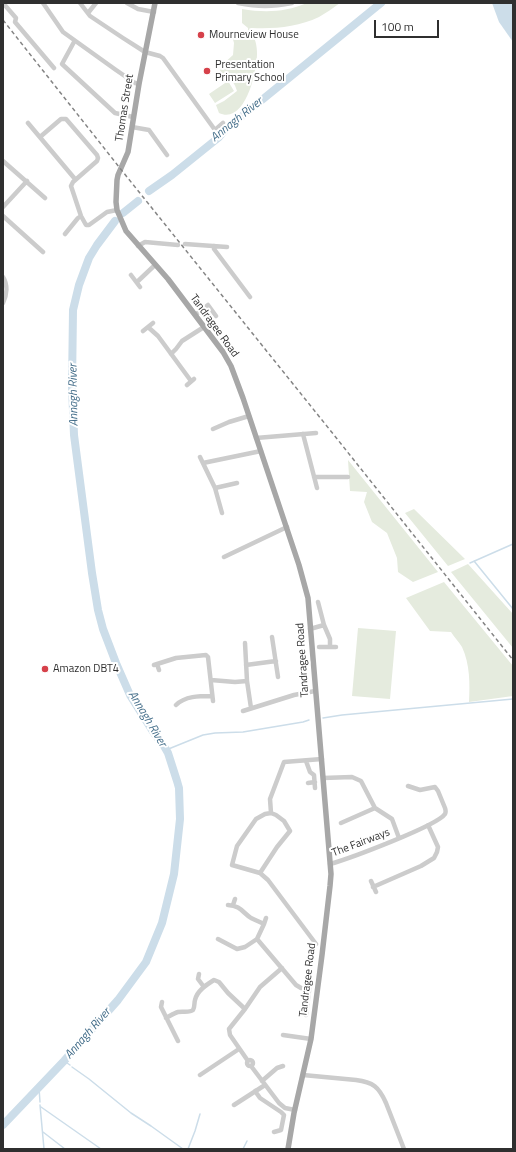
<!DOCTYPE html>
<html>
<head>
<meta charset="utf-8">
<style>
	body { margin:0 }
	#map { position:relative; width:516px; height:1152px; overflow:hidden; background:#fff; font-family:"Titillium Web",sans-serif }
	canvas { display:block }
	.frame { position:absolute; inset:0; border:4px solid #2f2f2f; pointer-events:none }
	.scale { position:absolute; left:374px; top:20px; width:65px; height:18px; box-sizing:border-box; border:2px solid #2f2f2f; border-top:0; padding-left:5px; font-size:12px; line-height:14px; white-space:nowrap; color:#2f2f2f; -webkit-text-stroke:3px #fff; paint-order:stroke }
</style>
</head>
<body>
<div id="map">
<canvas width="516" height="1152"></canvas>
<div class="frame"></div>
<div class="scale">100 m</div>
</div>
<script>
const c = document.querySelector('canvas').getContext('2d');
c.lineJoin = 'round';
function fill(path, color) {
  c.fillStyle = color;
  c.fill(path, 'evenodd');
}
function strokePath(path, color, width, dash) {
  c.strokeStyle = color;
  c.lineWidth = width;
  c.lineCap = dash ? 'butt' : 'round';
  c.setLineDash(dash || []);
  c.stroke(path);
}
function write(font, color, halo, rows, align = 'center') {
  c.font = font + ' "Titillium Web",sans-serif';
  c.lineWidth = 4;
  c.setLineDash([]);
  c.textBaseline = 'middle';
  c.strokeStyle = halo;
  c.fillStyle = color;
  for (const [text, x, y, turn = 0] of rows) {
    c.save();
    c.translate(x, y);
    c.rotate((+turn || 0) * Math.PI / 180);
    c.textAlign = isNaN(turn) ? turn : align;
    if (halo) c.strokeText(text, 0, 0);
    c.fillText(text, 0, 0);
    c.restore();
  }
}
fill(new Path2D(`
	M307,3H340C333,8 326,13 319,17C298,27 275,29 252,28L251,31C255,38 257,45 257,54C257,72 245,125 219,113L216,105L224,101L237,91C235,84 231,77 223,76L220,71L222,65L233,55L234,43L232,36L234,33H248V28L242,23V9C266,13 285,12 307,3Z
	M228,81L234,91L215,103L209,94Z
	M348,460L438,572L413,582L398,572L397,558L387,533L372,522L364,502L367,492L350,491Z
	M414,509L465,559L448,566L405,513Z
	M468,564L513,614V648L451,572Z
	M444,582L513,666V696L469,702C470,684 470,664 462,647C459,642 454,637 451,632L430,631L406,598Z
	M358,628L396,631L390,699L352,696Z`), '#e5ebde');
fill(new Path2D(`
	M492,3H513V42L499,22Z`), '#ccdde9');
strokePath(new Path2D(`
	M474,561L513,609
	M470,563L513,544
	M323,718L342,715L513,699
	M166,750L203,735L215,733L243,732L303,722L309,720
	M64,1061L70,1065
	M72,1067L89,1079L131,1113L151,1126L183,1149
	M39,1088L40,1102
	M40,1105L44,1149
	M41,1107L101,1149
	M43,1132L65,1149
	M188,1149L195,1131L200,1114
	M243,1149L247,1141`), '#ccdde9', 1.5);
strokePath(new Path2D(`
	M149,191L172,175L218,138L225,130L381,3
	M123,213L138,201
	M3,1125L64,1061L118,1000L146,962L162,923L174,874L180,819L179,788L177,781L168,753L164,746L154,733L130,695L116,663L103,629L98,610L92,573L74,435L72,386L73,310L79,285L89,258L97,245L115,221`), '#ccdde9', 8);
strokePath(new Path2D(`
	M3,3L16,18L15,22L54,68
	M43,3L63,32L116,70L135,83L139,84
	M80,3L90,16L123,38L145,52L160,56L163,58L215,130L223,123
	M127,3L138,9L154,12
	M238,3C258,7 272,7 292,3
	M88,13L96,3
	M74,42L62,64L115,113L133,117
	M28,123L75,179
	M132,127L149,130L167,155
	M40,137L61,119H66L97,155L98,158L97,161L73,182L71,186L81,216L86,225H89L107,212L117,210
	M3,161L45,198
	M3,207L27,181
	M3,216L43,252
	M65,234L78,218L81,216
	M185,244L227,247
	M138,246L145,242L178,245
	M214,246V249L250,297
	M131,275L140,287
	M3,277C8,285 7,295 3,303
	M137,282L155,265
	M195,315L208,305L216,316
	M148,327L158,336L191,381
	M143,331L153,323
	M171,354L176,349L182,341L204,327
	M187,385L194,379
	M213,429L229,422L249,416
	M303,434L317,488
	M256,438L316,433
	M200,457L215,488L222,513
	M203,463L261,451
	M314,477H348
	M215,488L237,483
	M224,557L287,527
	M318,602L324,625
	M310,629L324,625L330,639V647
	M272,637L278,677
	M245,643L247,681L251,708
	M319,647H336
	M157,664L159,670
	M154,665L176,658L206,655L208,657L213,701
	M246,665L276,661
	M211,680L235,682L247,681
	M176,705C185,696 199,696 212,696
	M243,711L294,695L315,691
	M306,761L310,772L314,775L315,788
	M323,778L352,777L361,781L375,808L392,819L399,838
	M308,783L315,782
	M271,813L270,799L284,762L322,759
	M341,823L375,808
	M330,864C348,859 437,826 445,814C446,812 446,811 445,808L438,791L435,787L420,790L408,786
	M260,873L277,847L290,831L284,821L276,815L271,813L265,814L256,819L237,846L232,865L260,873L268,880L316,944
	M371,881L376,892
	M373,887L421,866L434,858L437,852L438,847L428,825
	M233,905L235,899
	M264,924L266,918
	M218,939L237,949L245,947L257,939L264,924C260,922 255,920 251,918C242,912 241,906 228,905
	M257,939L296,985L301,988L309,989
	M199,974L198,979L204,987
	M162,1002L161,1007L178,1041
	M306,1015L310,983
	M166,1018C170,1016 174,1013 178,1012C182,1011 190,1013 193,1010C195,1007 194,1003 195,1000C197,991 206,985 214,980L219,982L228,993L245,1009
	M283,1035L311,1039
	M247 1063a3 3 0 1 1 6 0a3 3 0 1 1-6 0Z
	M248,1061L230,1035L229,1029L245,1009L260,987L282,968
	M251,1066L279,1103L285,1108L295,1110
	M200,1075L239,1049
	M303,1075L356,1080C373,1082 379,1087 386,1103L404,1149
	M262,1081L277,1068L283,1066
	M255,1091L260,1098L281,1112L284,1115L281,1130L274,1132
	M234,1105L265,1085`), '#ccc', 4.5);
strokePath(new Path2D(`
	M155,3L139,84L128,152L118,175L117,180L116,202L117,210L126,231L168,279L223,352L231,366L243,398L299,565L308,598L331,874L330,886L322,955L311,1039L294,1113L288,1149`), '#a7a7a7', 5.5);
strokePath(new Path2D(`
	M3,20L123,172L334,435L513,660`), '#848484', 1.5, [4, 3]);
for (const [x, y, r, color] of [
	[201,35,4,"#d6414a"],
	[207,71,4,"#d6414a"],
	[45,669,4,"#d6414a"]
]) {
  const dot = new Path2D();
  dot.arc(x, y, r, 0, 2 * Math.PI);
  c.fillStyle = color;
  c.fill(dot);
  strokePath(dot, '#fff', 1.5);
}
write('11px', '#2f2f2f', '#fff', [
	["Mourneview House",209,35],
	["Presentation",215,65],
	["Primary School",215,78],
	["Amazon DBT4",53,669]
], 'left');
write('11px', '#2f2f2f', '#fff', [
	["Thomas Street",125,108,-81],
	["Tandragee Road",214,326,54],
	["Tandragee Road",303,660,-94],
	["The Fairways",361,843,-21],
	["Tandragee Road",308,980,-83]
]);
write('italic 12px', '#446e8a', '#fff', [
	["Annagh River",237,120,-39],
	["Annagh River",74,395,-91],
	["Annagh River",147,719,59],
	["Annagh River",88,1034,-49]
]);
</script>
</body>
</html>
